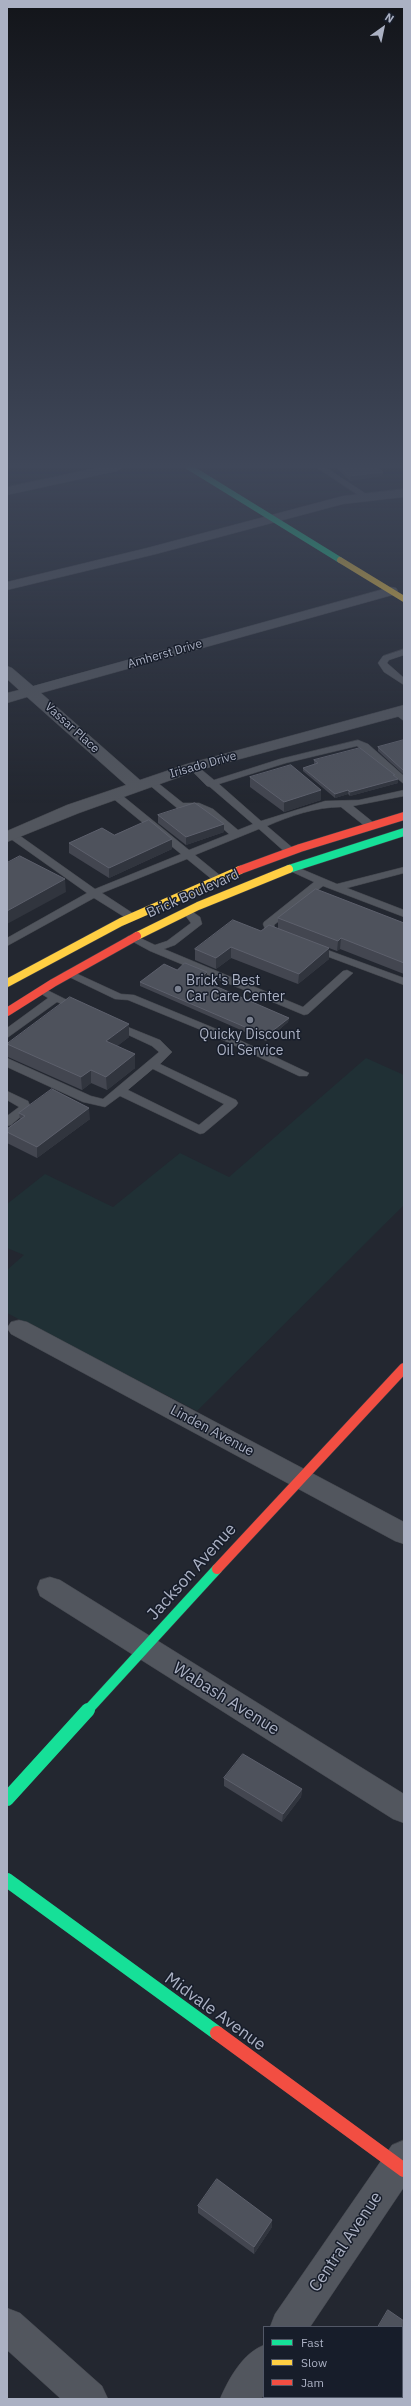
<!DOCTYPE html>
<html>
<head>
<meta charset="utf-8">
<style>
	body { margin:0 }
	#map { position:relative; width:411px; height:2406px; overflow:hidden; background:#232730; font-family:"IBM Plex Sans",sans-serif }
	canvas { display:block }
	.frame { position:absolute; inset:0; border:8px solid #abb1c3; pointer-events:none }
	.legend { position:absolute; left:263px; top:2326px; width:140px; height:72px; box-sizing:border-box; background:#171d2a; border:1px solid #525867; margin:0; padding:5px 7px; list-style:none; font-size:12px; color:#abb1c3 }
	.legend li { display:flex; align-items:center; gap:8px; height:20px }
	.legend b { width:20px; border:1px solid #525867 }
	.north { position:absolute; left:363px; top:8px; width:40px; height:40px; -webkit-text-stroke:3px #171d2a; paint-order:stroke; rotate:33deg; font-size:11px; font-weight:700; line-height:16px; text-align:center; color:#abb1c3 }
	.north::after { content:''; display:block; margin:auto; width:14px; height:18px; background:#abb1c3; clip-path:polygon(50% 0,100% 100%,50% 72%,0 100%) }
</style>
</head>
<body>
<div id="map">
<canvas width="411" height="2406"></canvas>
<div class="frame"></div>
<ul class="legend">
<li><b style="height:5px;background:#16e098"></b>Fast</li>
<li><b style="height:5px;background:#ffcf43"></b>Slow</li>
<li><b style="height:5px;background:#f24e42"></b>Jam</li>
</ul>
<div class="north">N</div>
</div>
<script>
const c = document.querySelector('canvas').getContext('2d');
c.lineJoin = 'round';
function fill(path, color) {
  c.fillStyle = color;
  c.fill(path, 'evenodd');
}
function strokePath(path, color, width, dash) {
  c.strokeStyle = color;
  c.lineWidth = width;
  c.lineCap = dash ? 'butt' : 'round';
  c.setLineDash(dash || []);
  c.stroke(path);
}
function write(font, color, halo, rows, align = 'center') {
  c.font = font + ' "IBM Plex Sans",sans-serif';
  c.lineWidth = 3;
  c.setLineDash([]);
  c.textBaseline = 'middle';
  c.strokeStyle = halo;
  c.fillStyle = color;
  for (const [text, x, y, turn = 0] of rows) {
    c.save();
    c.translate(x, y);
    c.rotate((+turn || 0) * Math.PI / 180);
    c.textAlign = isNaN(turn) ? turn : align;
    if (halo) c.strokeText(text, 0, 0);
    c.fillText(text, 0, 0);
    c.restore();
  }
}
fill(new Path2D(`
	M366,1058L404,1075V1205L197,1411L7,1313V1270L24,1255L7,1248V1204L45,1174L113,1207L180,1153L229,1177Z`), '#203035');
const lane = new Path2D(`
	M316,467H325L371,497L364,499Z
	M404,649V655L389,660L387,663L404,678V685L384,672L378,663L383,656Z
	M397,709L404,713V721L392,712Z
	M358,740L368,744L404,776V784L357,746L286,763L219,784L261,821L325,801L359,800L404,790V796L353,806L374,823V827H366L341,807C316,807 290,816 267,826L294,849V853H286L259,829L195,855L222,877V881H214L187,859L102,893L134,914V918H126L94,898L7,946V938L87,893L8,837V833H16L95,889L181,854L110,796V792H118L189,850L229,834L205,813L197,809L177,808L147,783V779H153L183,803H199L213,809L238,830L253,824L210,787L207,786L190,769V765H196L214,780L280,759Z
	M292,865L337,884L404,867V873L347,888L404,910V917L323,886L274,925L276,930L284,933V937L280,938L267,934L263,924L264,922L314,882L288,870L287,868Z
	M187,908L200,917L202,924L175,945L164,949L303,1007L343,971L347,970L353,973L308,1014L304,1015L150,951L126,938L128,936H136L155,945L167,941L191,923L182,911Z
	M314,945L404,978V985L310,950L308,948Z
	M69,970L121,994L134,995L214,1028L309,1073L307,1076H299L206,1032L128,1000L115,999L65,975L63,973Z
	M41,987L85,1009L79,1012L57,1002L7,1038V1028L48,998L35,990Z
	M113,1021L160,1040L172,1052L160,1064L236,1100L238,1103L236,1106L204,1133L200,1134L120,1096L105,1107L83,1102L7,1067V1058L91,1096L103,1099L159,1052L152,1046L109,1026L107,1024L109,1022ZM153,1069L224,1104L199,1125L128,1090Z
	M7,1091L28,1101L31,1108L11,1125L7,1126V1116L19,1107L7,1100Z`);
const street = new Path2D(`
	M101,467H123L117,471L7,495V487Z
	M404,489V497L343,504L156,554L7,590V582L147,548L343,496Z
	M391,587L396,588L398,591L396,594L41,693L140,780L187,764L404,705V715L199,770L79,813L7,842V831L67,805L126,785L27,697L7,703V693L19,690L7,679V666L12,668L33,686Z
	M19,1320L27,1322L404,1522V1544L395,1541L11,1334L7,1328L11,1322Z
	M50,1577L60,1580L404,1794V1823L393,1819L40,1596L37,1588L40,1580Z
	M404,2140V2187L310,2327H270L275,2314L392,2145Z
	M7,2308L20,2313L102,2386L108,2399H61L7,2350Z
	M264,2345V2395L261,2399H220C229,2378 243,2353 264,2345Z`);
const fastFar3 = new Path2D(`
	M189,467L340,560`);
const fastFar2 = new Path2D(`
	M289,869L404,832`);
const fastFar1 = new Path2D(`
	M87,1711L217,1569`);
const fast = new Path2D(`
	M7,1799L88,1710
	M7,1880L217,2033`);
const slowFar1 = new Path2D(`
	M340,560L404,599`);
const slow = new Path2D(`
	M137,936L198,906L289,869
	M7,983L121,922L240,870`);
const jamFar2 = new Path2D(`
	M240,870L300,848L404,816
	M7,1012L53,983L137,936`);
const jamFar1 = new Path2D(`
	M217,1569L404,1368`);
const jam = new Path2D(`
	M217,2033L404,2170`);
strokePath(lane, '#3f4249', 1);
strokePath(street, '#3f4249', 1);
strokePath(fastFar3, '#3f4249', 6);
strokePath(fastFar2, '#3f4249', 9);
strokePath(fastFar1, '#3f4249', 11);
strokePath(fast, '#3f4249', 14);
strokePath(slowFar1, '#3f4249', 6);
strokePath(slow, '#3f4249', 9);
strokePath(jamFar2, '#3f4249', 9);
strokePath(jamFar1, '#3f4249', 11);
strokePath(jam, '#3f4249', 14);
fill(lane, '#52565e');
fill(street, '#52565e');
strokePath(fastFar3, '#16e098', 6);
strokePath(fastFar2, '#16e098', 8);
strokePath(fastFar1, '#16e098', 10);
strokePath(fast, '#16e098', 14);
strokePath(slowFar1, '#ffcf43', 6);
strokePath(slow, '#ffcf43', 8);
strokePath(jamFar2, '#f24e42', 8);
strokePath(jamFar1, '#f24e42', 10);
strokePath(jam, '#f24e42', 14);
fill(new Path2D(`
	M335,467H377L383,472L382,476L350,481Z
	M404,740V775L378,751V747Z
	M314,760L395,777L398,779V783L350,796L348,794L335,798L303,771V768L314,764Z
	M250,777L321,800L284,812L250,787Z
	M158,815L224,824V832L186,845L158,823Z
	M114,835L172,849L109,878L69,853V843Z
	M278,918L404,923V974L340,949L337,951L329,948V959L298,984L231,958L216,969L195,960V949L261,931L278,929Z
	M177,970L207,976L202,981L289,1018L288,1022L266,1041L140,986V982Z
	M129,1037L117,1046L135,1068L107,1090L91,1083L82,1090L8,1057L7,1043Z
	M19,1113L90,1119L37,1158L7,1143V1129L20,1119Z
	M224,1778L302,1789L301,1797L282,1822L224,1786Z
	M198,2206L272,2227L254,2254L198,2213Z
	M404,2321V2381L402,2380V2327Z`), '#434650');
fill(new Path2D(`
	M383,472L382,476L350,481V476Z
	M398,779V783L350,796V792Z
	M321,790V800L284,812V802Z
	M348,790V794L335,798V794Z
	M224,824V832L186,845V837Z
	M172,839V849L109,878V868Z
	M65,879L66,892L7,924V911Z
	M341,938L340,949L337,951L338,941Z
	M231,947V958L216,969V958Z
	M329,948V959L298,984L299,974Z
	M207,972V976L199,983V979Z
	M289,1018L288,1022L266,1041V1036Z
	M129,1024V1037L106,1055V1041Z
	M135,1054V1068L107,1090L106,1077Z
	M91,1070V1083L82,1090L81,1077Z
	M89,1108L90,1119L37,1158V1147Z
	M302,1789L301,1797L282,1822L283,1814Z
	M272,2220V2227L254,2254V2247Z`), '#31353e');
const building = new Path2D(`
	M340,467H377L383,472L350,476Z
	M404,740V771L378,747Z
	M360,748L395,775H393L398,779L350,792L348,790L335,794L303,768L318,763L314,760Z
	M291,765L321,790L284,802L250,777Z
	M195,803L224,824L186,837L158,815Z
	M149,820L172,839L109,868L69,843L102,828L114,835Z
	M20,856L65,879L7,911V863Z
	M316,889L404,923V963L341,938L338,941L278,918Z
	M233,920L261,931L269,925L329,948L299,974L231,947L216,958L195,949Z
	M185,963L207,972L199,979L289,1018L266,1036L140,982L164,964L177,970Z
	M70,997L129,1024L106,1041L135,1054L106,1077L91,1070L81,1077L7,1044Z
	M52,1089L89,1108L37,1147L7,1132V1129L25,1116L19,1113Z
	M243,1754L302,1789L283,1814L224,1778Z
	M217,2179L272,2220L254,2247L198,2206Z
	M388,2310L404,2321V2374L402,2372V2327H378Z`);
fill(building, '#4e525c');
strokePath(building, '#5d606c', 1);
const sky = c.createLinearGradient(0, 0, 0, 804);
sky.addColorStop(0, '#13151a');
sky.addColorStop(0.58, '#3f4759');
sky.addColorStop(1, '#3f475900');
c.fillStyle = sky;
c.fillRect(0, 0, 411, 804);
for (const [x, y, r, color] of [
	[178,989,4,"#7b8190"],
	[250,1020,4,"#7b8190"]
]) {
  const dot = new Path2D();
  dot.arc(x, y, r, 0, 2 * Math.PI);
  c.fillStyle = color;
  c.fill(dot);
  strokePath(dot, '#171d2a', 1.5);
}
write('12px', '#abb1c3', '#171d2a', [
	["Amherst Drive",165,654,-16],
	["Vassar Place",72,728,42],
	["Irisado Drive",203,765,-16]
]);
write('14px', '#abb1c3', '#171d2a', [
	["Brick Boulevard",193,894,-24],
	["Linden Avenue",212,1431,28]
]);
write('14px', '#abb1c3', '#171d2a', [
	["Brick's Best",186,981],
	["Car Care Center",186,997],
	["Quicky Discount",250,1035,"center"],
	["Oil Service",250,1051,"center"]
], 'left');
write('17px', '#abb1c3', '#171d2a', [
	["Jackson Avenue",192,1572,-48],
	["Wabash Avenue",226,1699,32],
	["Midvale Avenue",215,2012,36],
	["Central Avenue",346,2242,-56]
]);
</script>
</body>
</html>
